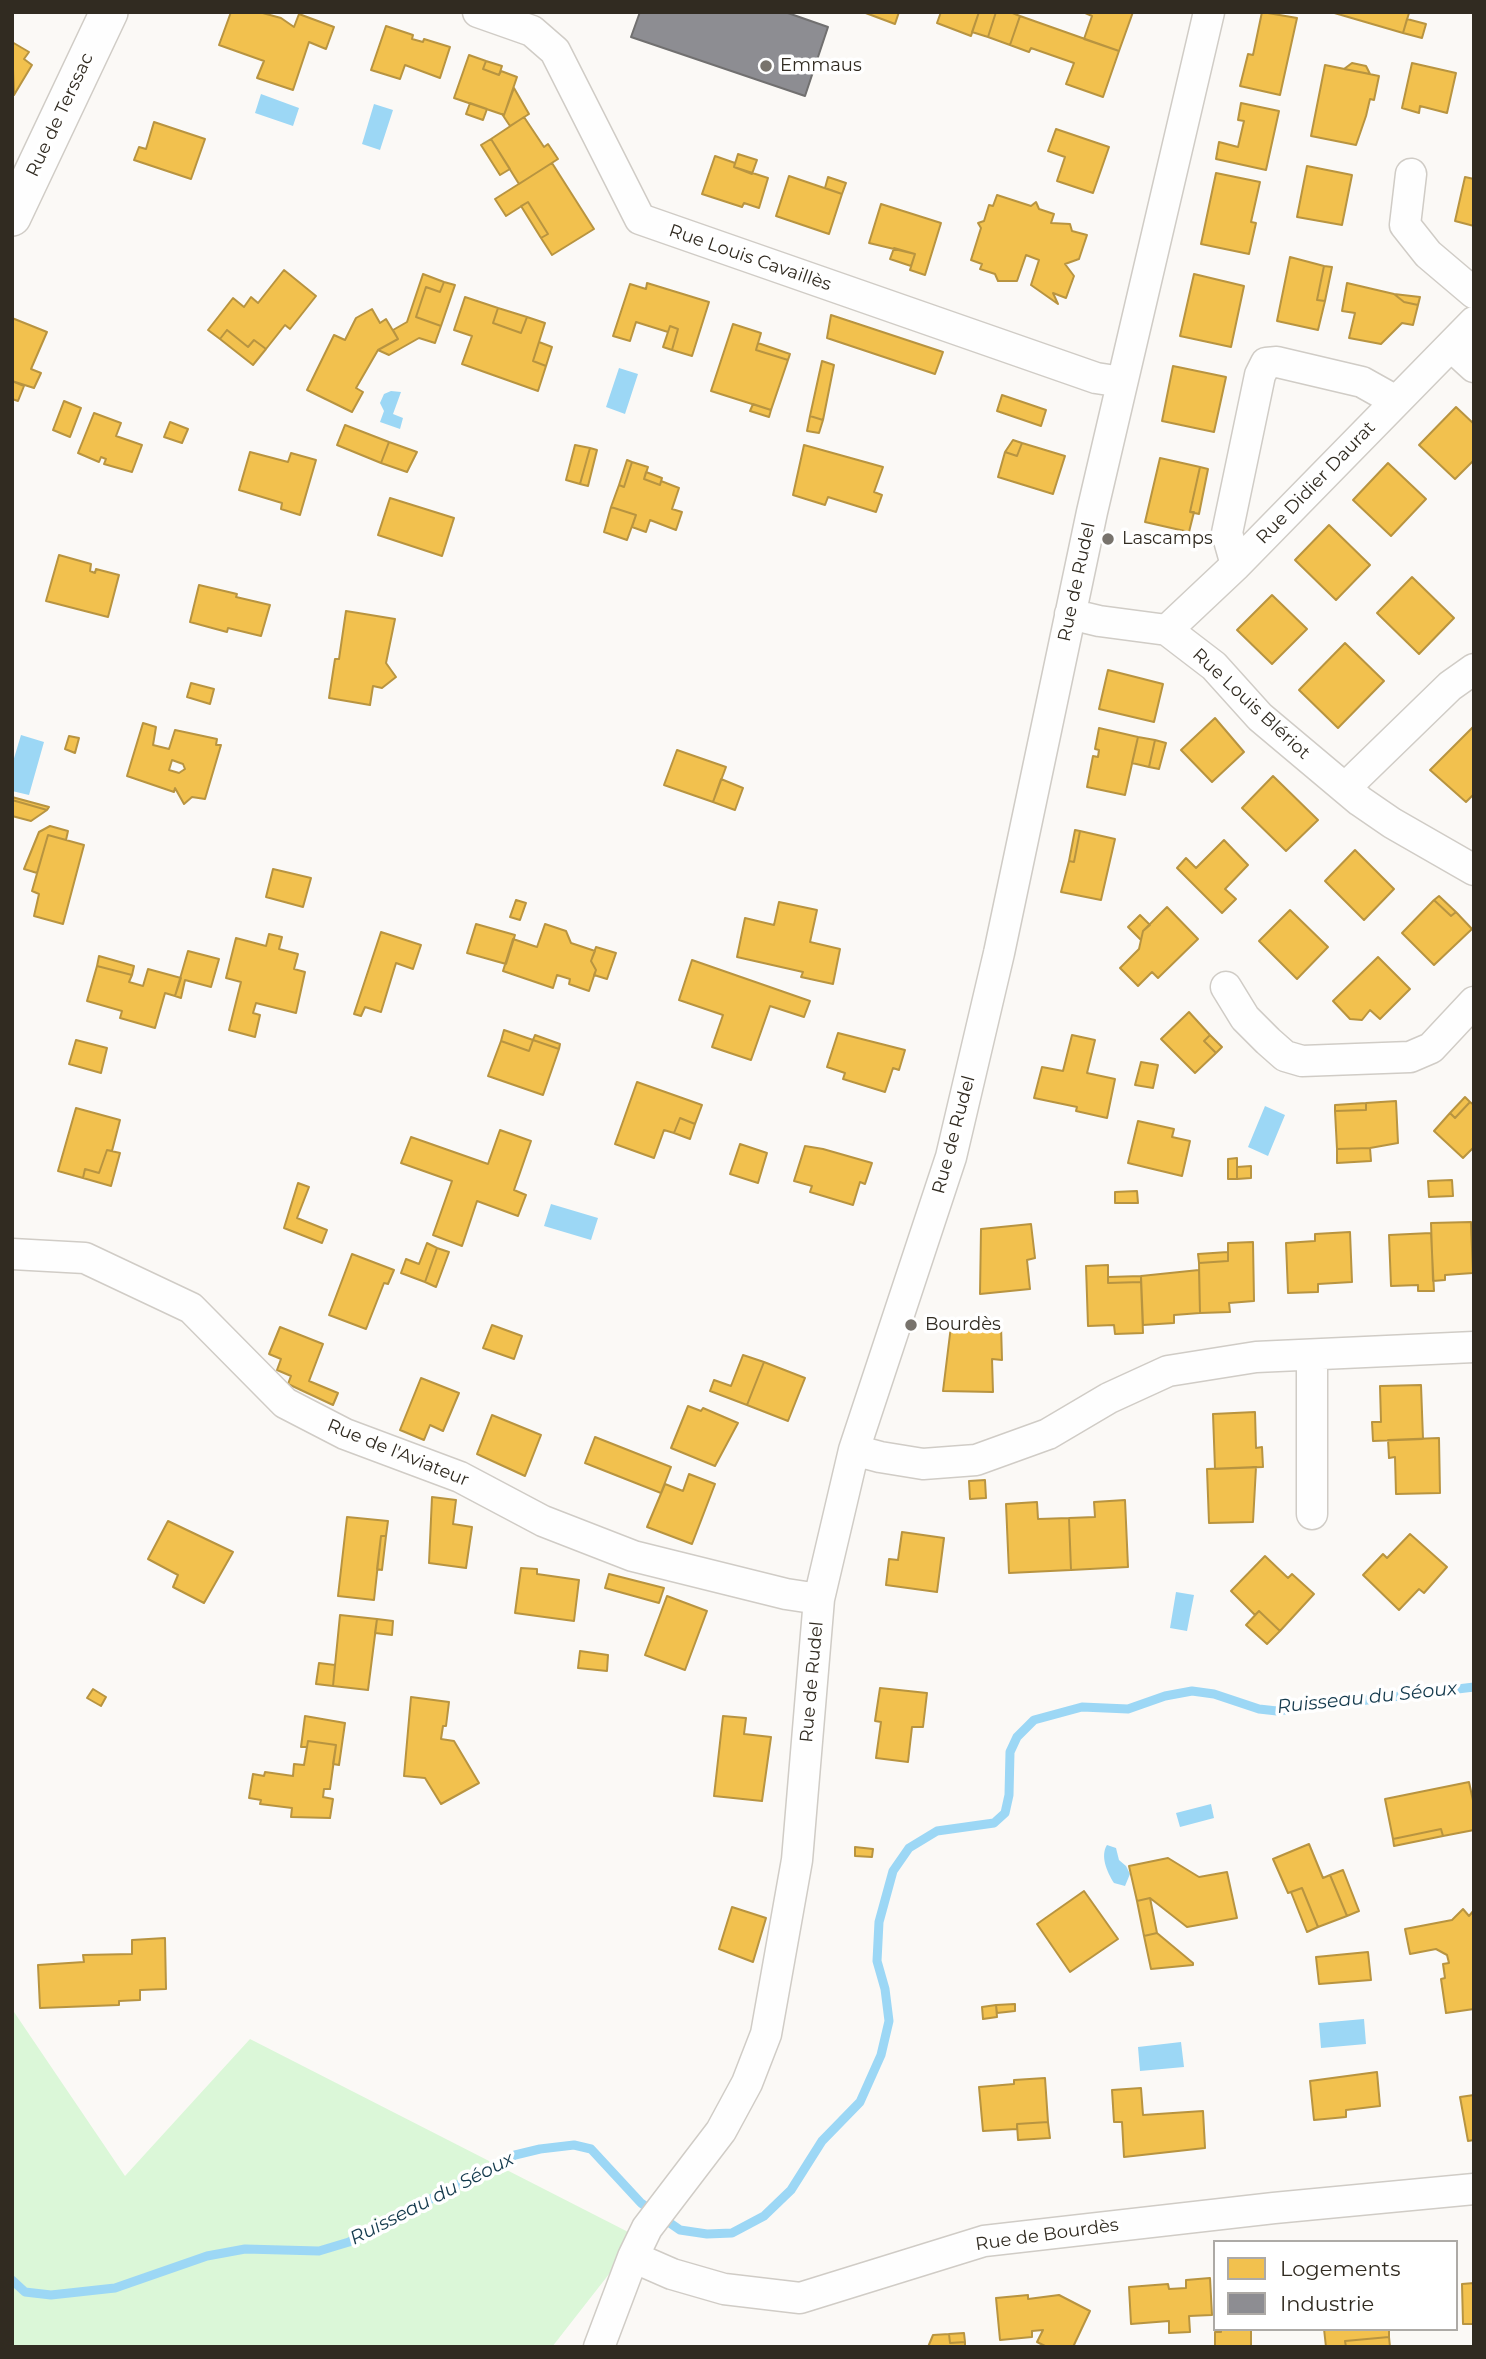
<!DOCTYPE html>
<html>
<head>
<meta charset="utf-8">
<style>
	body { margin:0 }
	#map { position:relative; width:1486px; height:2359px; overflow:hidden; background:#fbf9f6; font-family:Montserrat,sans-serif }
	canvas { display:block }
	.frame { position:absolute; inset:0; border:14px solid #312b21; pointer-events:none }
	.legend { position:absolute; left:1213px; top:2240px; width:245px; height:91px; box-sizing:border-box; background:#fff; border:2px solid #adaaa6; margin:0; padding:9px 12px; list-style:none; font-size:21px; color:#312b21 }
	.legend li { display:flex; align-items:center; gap:14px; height:35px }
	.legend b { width:35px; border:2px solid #adaaa6 }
</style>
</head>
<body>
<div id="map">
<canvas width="1486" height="2359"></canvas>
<div class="frame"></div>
<ul class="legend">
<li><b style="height:19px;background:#f2c14e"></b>Logements</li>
<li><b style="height:19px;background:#8d8d92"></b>Industrie</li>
</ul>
</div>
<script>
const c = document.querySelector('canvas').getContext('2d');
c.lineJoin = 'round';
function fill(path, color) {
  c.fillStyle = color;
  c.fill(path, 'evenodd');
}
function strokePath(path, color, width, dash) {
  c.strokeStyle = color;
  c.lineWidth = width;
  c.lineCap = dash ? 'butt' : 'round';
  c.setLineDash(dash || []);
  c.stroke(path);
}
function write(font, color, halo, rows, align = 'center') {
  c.font = font + ' Montserrat,sans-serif';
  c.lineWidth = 7;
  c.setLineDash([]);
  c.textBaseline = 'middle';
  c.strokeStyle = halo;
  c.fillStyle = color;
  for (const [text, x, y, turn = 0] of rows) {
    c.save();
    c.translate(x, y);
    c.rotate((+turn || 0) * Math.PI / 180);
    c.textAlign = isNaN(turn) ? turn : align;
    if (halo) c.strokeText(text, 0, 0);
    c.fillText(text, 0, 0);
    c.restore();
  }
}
fill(new Path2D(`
	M12,2009L125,2176L250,2039L638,2237L552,2347H12Z`), '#dbf7d8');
fill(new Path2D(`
	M261,94L299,108L293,126L255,113Z
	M374,104L393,110L380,150L362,144Z
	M619,368L638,374L625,414L606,407Z
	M391,391L401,392L393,414L403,418L400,429L380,422L384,411L380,403L384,394Z
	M21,735L44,742L29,795L12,791V765Z
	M1265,1106L1285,1115L1268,1156L1248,1147Z
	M551,1204L598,1218L591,1240L544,1226Z
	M1176,1592L1194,1595L1187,1631L1170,1628Z
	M1211,1804L1214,1818L1180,1827L1176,1813Z
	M1107,1845L1116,1848L1119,1860L1126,1866L1130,1874L1125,1886L1114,1883C1107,1872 1100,1856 1107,1845Z
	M1364,2019L1366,2044L1321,2048L1319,2023Z
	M1181,2042L1184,2067L1140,2071L1138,2047Z`), '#9cd7f5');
const homes = new Path2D(`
	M231,12H259L281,18L294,27L299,14L334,27L326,49L309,42L293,90L257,78L264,61L219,45Z
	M863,12H899L895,24Z
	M941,12H979L971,36L937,23Z
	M979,12H996L988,37L972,32Z
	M996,12H1010L1020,16L1010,45L988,37Z
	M1083,12H1133L1119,51L1084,39L1092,16Z
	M1262,12L1297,18L1280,95L1240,86L1248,54L1253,55Z
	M1331,12H1405L1409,13L1403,33Z
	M1020,16L1119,51L1103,97L1066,84L1074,63L1031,48L1029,52L1010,45Z
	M1407,19L1426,24L1422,38L1403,33Z
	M386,26L413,35L412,39L423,42L424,39L450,47L440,78L405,65L400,79L371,70Z
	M12,42L29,52L24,59L32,65L14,95Z
	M469,55L486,61L483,69L499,75L501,71L517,77L504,115L454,98Z
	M486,61L502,66L499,75L483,69Z
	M1352,63L1366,66L1370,74L1344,69Z
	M1412,63L1456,73L1447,113L1420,106L1419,113L1402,108Z
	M1325,65L1379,76L1374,100L1370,99L1366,116L1356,145L1311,136Z
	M514,88L529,114L510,126L502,114L504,115Z
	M470,103L487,109L483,120L466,114Z
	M1241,103L1279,111L1266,170L1216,159L1219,142L1238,147L1244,121L1238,120Z
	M524,117L544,147L548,144L558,159L519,184L491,139Z
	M154,122L205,139L191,179L134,160L139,147L146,149Z
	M1056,129L1109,147L1093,193L1057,181L1065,157L1048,151Z
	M491,139L510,169L500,175L481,145Z
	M738,154L757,160L752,174L734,167Z
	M715,156L735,163L734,167L768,178L759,208L744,203L742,207L702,194Z
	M552,163L594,229L552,255L541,238L548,234L528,202L506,216L495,199Z
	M1307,166L1352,175L1342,225L1297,217Z
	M1216,173L1260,182L1251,222L1256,223L1249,254L1201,244Z
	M789,176L842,194L829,234L776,216Z
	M828,177L846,183L842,194L825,188Z
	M1465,177L1474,179V226L1455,221Z
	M997,195L1031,206L1036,202L1039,209L1054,214L1051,223L1070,224L1072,231L1087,235L1079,259L1065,264L1074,276L1066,298L1053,293L1058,304L1031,285L1039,260L1026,255L1017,281H998L995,274L980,269L982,264L971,260L981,228L978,223L984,221L989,205L993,206Z
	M528,202L548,234L541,238L521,206Z
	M881,204L941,223L925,275L910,270L915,254L869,243Z
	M894,248L915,254L911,266L890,259Z
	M1290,257L1324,266L1317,300L1325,301L1318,330L1277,321Z
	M1324,266L1332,267L1325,301L1317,300Z
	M284,270L316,296L290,329L285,325L266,349L254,340L248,347L227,330L220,339L208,330L233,298L244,307L251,297L258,303Z
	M423,274L444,282L440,292L426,287L416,317L441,326L435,343L419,338L389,355L378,350L398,339L393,330L407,322Z
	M1194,274L1244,286L1231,347L1180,336Z
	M444,282L455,285L441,326L416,317L426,287L440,292Z
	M647,283L709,302L692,356L672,350L678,329L670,326L668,332L636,322L630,341L613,336L630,284L646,289Z
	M1347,283L1394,294L1404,302L1418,305L1413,325L1402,323L1381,344L1349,338L1355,313L1342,311Z
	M1394,294L1420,297L1418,305L1404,302Z
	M465,297L498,308L493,323L521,333L527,317L545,323L533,361L546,366L538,391L462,364L472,336L454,330Z
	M498,308L527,317L521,333L493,323Z
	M372,309L380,323L386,319L398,339L378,350L356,388L363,392L352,412L307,390L334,335L345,340L356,318Z
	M831,315L943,352L935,374L827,338Z
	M12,318L47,332L31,369L41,373L34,388L12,381Z
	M733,324L761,333L756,350L788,360L771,410L711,391Z
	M670,326L678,329L672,350L663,347Z
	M227,330L248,347L254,340L266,349L253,365L220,339Z
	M539,342L552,347L546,366L533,361Z
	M758,343L790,354L788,360L756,350Z
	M822,361L834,365L823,420L810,416Z
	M1173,366L1226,377L1214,432L1162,421Z
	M12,381L24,386L18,401L12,399Z
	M1002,395L1046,410L1041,426L997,411Z
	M64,401L81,408L70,437L53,430Z
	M753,404L771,410L769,417L750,411Z
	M1456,407L1474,424V460L1455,479L1419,445Z
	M94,413L121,423L116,436L142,445L132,472L104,464L106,459L101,457L99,462L78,453Z
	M810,416L823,420L819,433L807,431Z
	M170,422L188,429L182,443L164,437Z
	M345,425L389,442L381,463L337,445Z
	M1013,440L1022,443L1017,456L1005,452Z
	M389,442L417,452L407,472L381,463Z
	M1022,443L1065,456L1053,494L998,477L1005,452L1017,456Z
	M575,445L590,448L580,484L566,480Z
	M804,445L883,467L874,492L882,495L876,512L828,497L825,505L793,495Z
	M590,448L597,450L588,486L580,484Z
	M250,452L288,462L291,453L316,460L300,515L281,509L282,503L239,490Z
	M1160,458L1200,467L1190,512H1194L1189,532L1145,522Z
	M627,460L632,462L624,487L619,485Z
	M632,462L648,467L644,479L660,485L661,481L679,488L672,509L682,512L676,530L650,520L646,532L632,527L636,515L611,507L619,485L624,487Z
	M1388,463L1426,499L1391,536L1353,500Z
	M1200,467L1208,469L1199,514L1190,512Z
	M646,472L662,478L660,485L644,479Z
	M390,498L454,518L442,556L378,535Z
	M611,507L636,515L627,540L604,532Z
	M1329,525L1370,565L1336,600L1295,560Z
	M59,555L91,564L90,571L95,573L96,569L119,575L108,617L46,601Z
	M1412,577L1454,618L1419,654L1377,613Z
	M199,585L237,594L236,597L270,605L261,636L228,628L227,632L190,622Z
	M1272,595L1307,629L1272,664L1237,630Z
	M346,611L395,619L386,663L396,677L382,688L373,686L370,705L329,698L335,659H339Z
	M1345,643L1384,681L1338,728L1299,690Z
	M1108,670L1163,684L1154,722L1099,709Z
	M191,683L214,689L210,704L187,697Z
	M1215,718L1244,752L1212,782L1181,750Z
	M143,723L156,727L153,745L169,749L175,730L217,739L216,745H221L205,799L192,797L184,804L175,788L174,792L127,776Z
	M1474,726V794L1466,802L1430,770Z
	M1099,728L1138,737L1125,795L1087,787L1093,756L1098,757L1099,750L1095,749Z
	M69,736L79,738L75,753L65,749Z
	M1138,737L1155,740L1149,767L1132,763Z
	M1155,740L1166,743L1159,769L1149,767Z
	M677,750L726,767L713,802L664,785Z
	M172,760L183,764L185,769L179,773L169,770Z
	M1273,776L1318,820L1286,851L1242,808Z
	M721,779L743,788L735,810L713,802Z
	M12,797L49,807L47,810L12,800Z
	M12,800L47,810L31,821L12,816Z
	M50,826L68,831L66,840L48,835L37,873L24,869L39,832Z
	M1075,830L1080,831L1074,862L1069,861Z
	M1080,831L1115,839L1101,900L1061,892L1069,861L1074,862Z
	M48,835L84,845L63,924L34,916L39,894L32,891Z
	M1224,840L1248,865L1225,889L1236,899L1222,913L1177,868L1186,858L1196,868Z
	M1355,850L1394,889L1364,920L1325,881Z
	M273,869L311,878L303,907L266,897Z
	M1439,896L1456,912L1451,916L1434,900Z
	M516,900L526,903L520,920L510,917Z
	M1434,900L1451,916L1456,912L1472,929L1434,965L1402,933Z
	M779,902L817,910L810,942L840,949L833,984L801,977L803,972L737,957L745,918L774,925Z
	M1167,907L1198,939L1158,978L1152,972L1138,986L1120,968L1139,949L1143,931Z
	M1290,910L1328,947L1297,979L1259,941Z
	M1140,915L1150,925L1143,931L1141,940L1128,927Z
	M476,924L515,935L506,964L467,953Z
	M545,924L566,931L571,943L595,951L591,961L596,970L589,991L569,984L570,979L557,975L553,988L503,971L513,939L537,947Z
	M381,932L421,945L413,969L396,963L381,1012L365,1007L361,1016L354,1014Z
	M269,934L282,937L279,949L298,954L294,969L305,972L296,1013L256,1003L253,1013L260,1015L255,1037L229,1030L241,982L226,978L236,938L266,946Z
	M596,947L616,953L607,979L594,975L596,970L591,961Z
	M188,951L219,959L211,987L185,980L181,998L175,996Z
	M99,956L134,966L132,975L97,966Z
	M1378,957L1410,989L1380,1019L1370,1010L1362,1020L1350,1019L1333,1001Z
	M692,960L810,1001L804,1017L770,1006L751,1060L712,1047L723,1015L679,1000Z
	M97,966L132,975L129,982L143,986L148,969L181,978L175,996L165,993L155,1028L120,1018L122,1011L87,1001Z
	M1189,1012L1210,1035L1204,1041L1216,1053L1195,1073L1161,1039Z
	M504,1030L533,1040L529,1051L501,1041Z
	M838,1033L905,1050L899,1070L893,1068L885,1092L843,1079L845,1073L827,1067Z
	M535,1035L560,1044L559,1049L533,1040Z
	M1072,1035L1095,1040L1087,1073L1115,1079L1107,1118L1076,1111L1077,1107L1034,1098L1042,1067L1063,1071Z
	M1210,1035L1222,1047L1216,1053L1204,1041Z
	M76,1040L107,1048L101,1073L69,1064Z
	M533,1040L559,1049L543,1095L488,1076L501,1041L529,1051Z
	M1141,1062L1158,1065L1153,1088L1135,1085Z
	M637,1082L702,1105L695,1124L680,1118L674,1133L664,1130L654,1158L615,1144Z
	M1465,1097L1470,1102L1455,1118L1450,1113Z
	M1396,1101L1398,1143L1370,1148L1337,1149L1335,1111L1366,1110V1103Z
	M1470,1102L1474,1105V1147L1463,1158L1434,1131L1450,1113L1455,1118Z
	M1366,1103V1110L1335,1111V1105Z
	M76,1108L120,1120L112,1151L107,1150L99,1173L85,1169L83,1178L58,1171Z
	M680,1118L695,1124L690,1139L674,1133Z
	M1138,1121L1174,1129L1172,1137L1190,1141L1182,1176L1128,1163Z
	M500,1130L531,1141L514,1190L526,1195L518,1216L477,1201L462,1246L433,1235L452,1181L401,1163L411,1137L488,1164Z
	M740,1144L767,1153L758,1183L730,1174Z
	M805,1146L823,1149L872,1163L865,1184L860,1182L853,1205L810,1192L812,1186L794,1181Z
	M1370,1148L1371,1161L1337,1163V1149Z
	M107,1150L120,1153L111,1186L83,1178L85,1169L99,1173Z
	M1237,1158V1179H1228V1159Z
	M1251,1166V1178L1237,1179V1167Z
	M1452,1180L1453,1196L1429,1197L1428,1181Z
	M298,1183L309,1187L297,1218L327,1230L322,1243L284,1228Z
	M1137,1191L1138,1203H1115V1192Z
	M1471,1222L1473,1273L1445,1275V1280L1433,1281L1431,1223Z
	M1031,1224L1035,1258L1027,1260L1030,1289L980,1294L981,1229Z
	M1350,1232L1352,1282L1318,1284V1292L1288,1293L1286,1243L1315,1241V1234Z
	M1431,1233L1434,1291H1418V1285L1391,1286L1389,1235Z
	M1253,1242L1254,1301L1229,1303L1230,1312L1200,1313L1199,1263L1228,1261V1243Z
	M427,1243L437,1248L425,1282L401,1273L406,1259L419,1264Z
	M437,1248L449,1252L436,1287L425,1282Z
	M1228,1252V1261L1199,1263L1198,1254Z
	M352,1254L394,1270L388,1284L384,1283L366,1329L329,1315Z
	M1108,1265V1283L1141,1282L1143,1333L1115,1334L1114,1325L1088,1326L1086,1266Z
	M1199,1270L1200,1313L1174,1315V1323L1143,1325L1141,1276Z
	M1141,1276V1282L1108,1283V1277Z
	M492,1325L522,1336L514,1359L483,1348Z
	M1001,1325L1002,1360L992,1359L993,1392L943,1391L951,1326Z
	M280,1327L323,1344L309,1381L338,1393L333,1405L288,1384L291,1376L277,1370L281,1359L269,1354Z
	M743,1355L764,1362L747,1405L710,1391L714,1380L731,1386Z
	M764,1362L805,1378L788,1421L747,1405Z
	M421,1378L459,1393L443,1431L430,1425L424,1440L400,1430Z
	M1421,1385L1423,1439L1373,1441L1372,1422H1381L1380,1386Z
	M688,1406L701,1411L703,1408L738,1423L715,1466L671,1448Z
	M1255,1412L1256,1448L1262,1447L1263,1467L1215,1469L1213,1414Z
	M492,1415L541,1435L525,1476L477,1454Z
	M595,1437L671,1467L661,1493L585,1463Z
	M1439,1438L1440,1493L1396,1494L1395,1457L1389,1458L1388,1440Z
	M1256,1467L1253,1522L1209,1523L1207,1469Z
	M689,1474L715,1484L692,1544L647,1527L665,1484L683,1491Z
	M985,1480L986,1498L970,1499L969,1481Z
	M432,1497L456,1500L453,1524L472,1527L466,1568L429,1563Z
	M1125,1500L1128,1567L1071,1570L1069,1518L1095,1517L1094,1502Z
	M1037,1502L1038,1519L1069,1518L1071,1570L1009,1573L1006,1504Z
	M347,1517L388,1521L386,1536H381L374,1600L338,1596Z
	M168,1521L233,1552L204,1603L173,1587L178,1575L148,1559Z
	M902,1532L944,1538L937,1592L886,1585L889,1559L898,1560Z
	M1410,1534L1447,1567L1424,1593L1419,1589L1399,1610L1363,1575L1383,1554L1387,1558Z
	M381,1536H386L382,1570L377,1569Z
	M1265,1556L1288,1578L1292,1574L1314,1594L1280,1631L1259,1611L1255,1615L1231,1591Z
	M521,1568L537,1569V1574L579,1580L574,1621L515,1613Z
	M609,1574L664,1588L659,1603L605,1588Z
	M667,1596L707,1611L685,1670L645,1655Z
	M1259,1611L1280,1631L1267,1644L1246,1625Z
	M340,1615L377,1619L368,1690L333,1686Z
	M377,1619L393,1621L392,1635L375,1633Z
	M580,1651L608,1655L607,1671L578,1668Z
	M319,1663L335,1665L333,1686L316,1684Z
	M880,1688L927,1693L923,1727H912L908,1762L876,1758L881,1722L875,1721Z
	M93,1689L106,1697L101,1706L87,1698Z
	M411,1697L449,1702L446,1726H443L441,1739L454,1741L479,1783L441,1804L425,1778L404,1776Z
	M305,1716L345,1723L339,1765L333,1764L336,1745L308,1741L307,1747H301Z
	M723,1716L746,1718L744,1734L771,1737L762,1801L714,1796Z
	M308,1741L336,1745L330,1789H324L323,1797L333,1799L330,1818L291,1817L292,1808L260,1804L261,1800L249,1798L253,1774L264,1776L265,1772L293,1776L294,1764L304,1765Z
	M1469,1782L1474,1805V1830L1443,1836L1441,1829L1393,1839L1385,1799Z
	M1441,1829L1443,1836L1394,1846L1393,1839Z
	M1309,1844L1323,1878L1330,1875L1347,1916L1318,1927L1302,1888L1288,1893L1273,1859Z
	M855,1847L873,1849L872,1857L855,1856Z
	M1168,1858L1199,1877L1227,1872L1237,1918L1187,1927L1150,1898L1137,1901L1129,1866Z
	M1343,1870L1359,1911L1347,1916L1330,1875Z
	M1302,1888L1318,1927L1307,1932L1291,1892Z
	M1084,1891L1118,1939L1070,1972L1037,1924Z
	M1150,1898L1157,1933L1144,1936L1137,1901Z
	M732,1907L766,1918L753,1962L719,1949Z
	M1463,1909L1469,1916L1474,1910V2009L1446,2013L1441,1979L1445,1978L1443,1964L1449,1963L1447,1955L1436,1949L1410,1954L1405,1929L1452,1920Z
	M1157,1933L1193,1963V1965L1151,1969L1144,1936Z
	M165,1938L166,1989L140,1990V2000L119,2001V2005L40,2008L38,1965L84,1962L83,1955L132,1954V1940Z
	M1368,1952L1371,1980L1319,1984L1316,1957Z
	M1015,2004V2011L997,2013L996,2005Z
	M996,2005L997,2017L983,2019L982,2007Z
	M1377,2072L1380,2106L1346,2110V2117L1314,2120L1310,2081Z
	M1045,2078L1048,2122L1017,2124V2129L983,2131L979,2087L1014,2084V2080Z
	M1141,2088L1143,2115L1203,2111L1205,2148L1124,2157L1122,2122H1114L1112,2090Z
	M1474,2095V2140L1468,2141L1460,2097Z
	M1048,2122L1050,2138L1018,2140L1017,2124Z
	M1210,2278L1212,2315L1189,2316L1190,2332L1169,2333V2321L1131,2324L1129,2287L1168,2284L1169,2289L1186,2288V2280Z
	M1474,2283V2324H1463L1462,2284Z
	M1028,2295V2299L1059,2295L1090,2311L1073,2347H1047L1037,2342L1043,2330L1032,2331V2337L1000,2340L996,2298Z
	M1221,2329H1251V2347H1215V2332H1221Z
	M1324,2329H1389V2337L1345,2341L1346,2347H1326Z
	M964,2333L965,2342L950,2343L949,2334Z
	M949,2334L950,2343L965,2342V2347H928L933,2335Z
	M1389,2337L1390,2347H1346L1345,2341Z`);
fill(homes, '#f2c14e');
strokePath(homes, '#b89440', 2);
const industry = new Path2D(`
	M640,12H785L828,27L805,96L631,37Z`);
fill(industry, '#8d8d92');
strokePath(industry, '#717070', 2);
strokePath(new Path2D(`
	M12,2280L25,2292L51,2295L115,2288L207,2256L245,2249L319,2251L349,2242L515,2155L540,2149L574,2145L591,2149L641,2203L680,2230L707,2234L732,2233L764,2216L791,2190L822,2141L860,2102L881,2055L889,2021L885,1989L877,1961L879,1922L893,1871L909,1848L937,1831L994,1823L1005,1813L1009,1795L1010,1752L1017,1737L1034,1720L1082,1707L1128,1709L1165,1696L1192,1691L1214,1694L1259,1709L1277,1711L1474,1687`), '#9cd7f5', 9);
const minor = new Path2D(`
	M478,12L532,31L555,51L640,219L1096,378L1122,382
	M1411,174L1405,225L1428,254L1474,293
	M1451,346L1474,367
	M1236,565L1227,533L1260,375L1266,363L1277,362L1362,382L1396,401
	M1070,614L1099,621L1167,630L1214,666L1260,717L1360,801L1392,823L1474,870
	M1167,630L1236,565L1474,322
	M1345,788L1450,686L1474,669
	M1226,987L1245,1018L1268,1041L1285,1056L1302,1061L1410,1057L1431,1048L1474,1002
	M12,1254L85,1258L191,1308L285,1403L345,1434L460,1477L543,1521L633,1556L786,1594L819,1599
	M854,1450L880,1457L923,1464L976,1460L1048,1434L1109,1398L1168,1371L1256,1357L1474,1347
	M1312,1514V1355
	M633,2257L672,2274L724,2289L800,2298L984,2241L1274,2208L1474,2189
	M599,2347L633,2257L647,2228L721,2131L747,2083L766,2034L797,1860L819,1599L854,1450L951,1157L999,953L1092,512L1209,12`);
const tertiary = new Path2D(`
	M12,217L109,12`);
strokePath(minor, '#d0ccc6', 33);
strokePath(tertiary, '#d0ccc6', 40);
strokePath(minor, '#fefefe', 30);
strokePath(tertiary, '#fefefe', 37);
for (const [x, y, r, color] of [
	[766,66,7,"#78736c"],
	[1108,539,7,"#78736c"],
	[911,1325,7,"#78736c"]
]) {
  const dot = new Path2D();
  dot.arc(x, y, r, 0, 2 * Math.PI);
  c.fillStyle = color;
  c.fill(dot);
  strokePath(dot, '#fff', 2.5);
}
write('18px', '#312b21', '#fff', [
	["Emmaus",780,66],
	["Lascamps",1122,539],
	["Bourdès",925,1325]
], 'left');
write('18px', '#312b21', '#fff', [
	["Rue de Terssac",60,115,-65],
	["Rue Louis Cavaillès",750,258,19],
	["Rue Didier Daurat",1316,483,-46],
	["Rue de Rudel",1077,582,-78],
	["Rue Louis Blériot",1251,704,43],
	["Rue de Rudel",954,1135,-75],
	["Rue de l'Aviateur",398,1453,22],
	["Rue de Rudel",812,1682,-85],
	["Rue de Bourdès",1047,2235,-8]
]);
write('italic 19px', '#143a4d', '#fff', [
	["Ruisseau du Séoux",1367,1698,-6],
	["Ruisseau du Séoux",432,2199,-27]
]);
</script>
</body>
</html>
